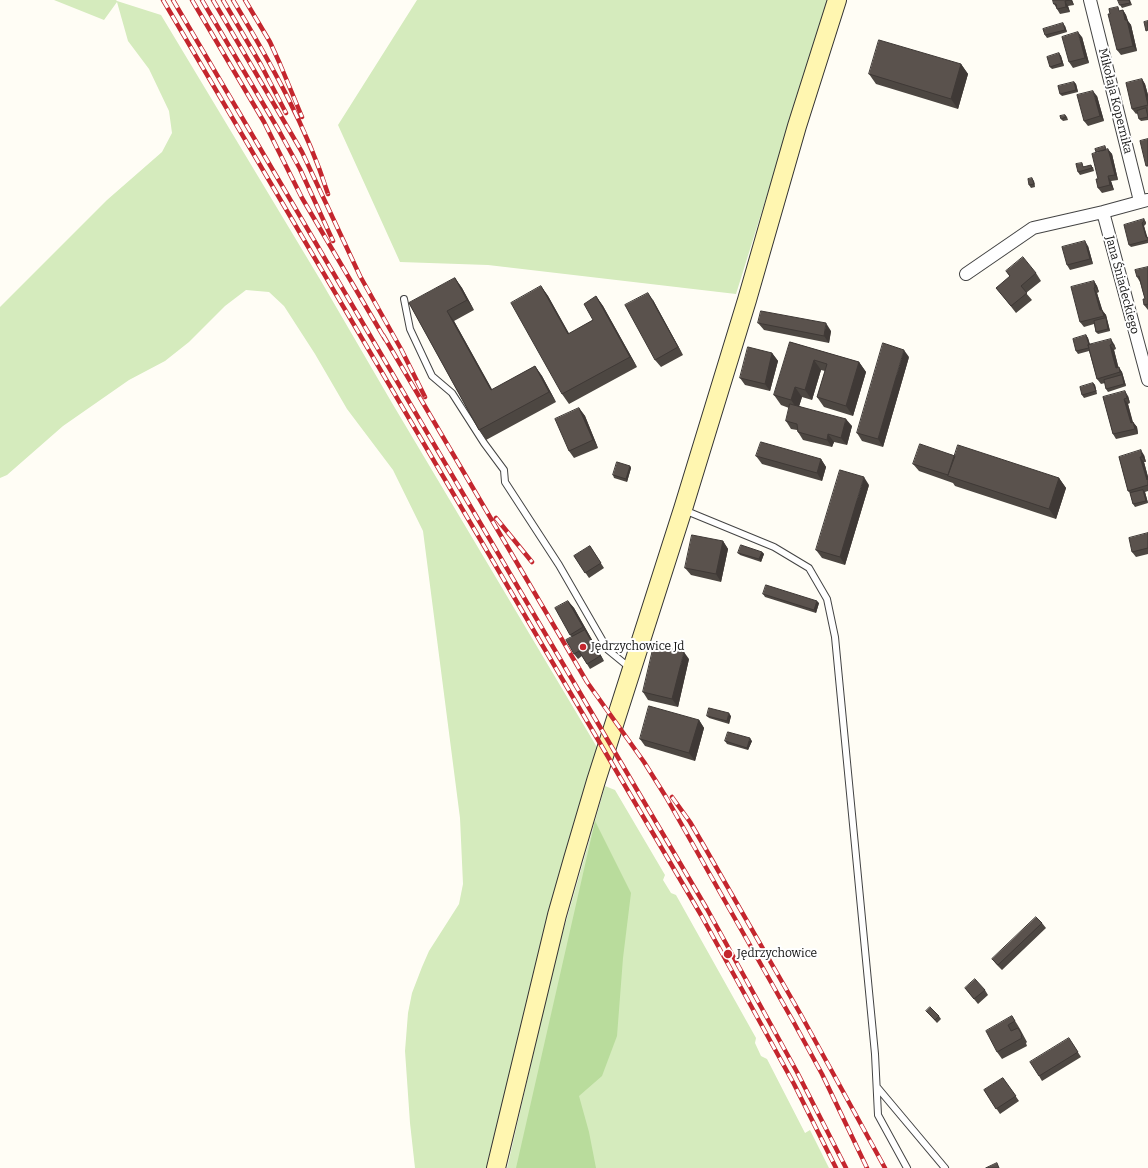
<!DOCTYPE html>
<html>
<head>
<meta charset="utf-8">
<style>
	body { margin:0 }
	canvas { display:block; background:#fffdf5 }
</style>
</head>
<body>
<canvas width="1148" height="1168"></canvas>
<script>
const c = document.querySelector('canvas').getContext('2d');
c.lineJoin = 'round';
function fill(path, color) {
  c.fillStyle = color;
  c.fill(path, 'evenodd');
}
function strokePath(path, color, width, dash) {
  c.strokeStyle = color;
  c.lineWidth = width;
  c.lineCap = dash ? 'butt' : 'round';
  c.setLineDash(dash || []);
  c.stroke(path);
}
function write(font, color, halo, rows, align = 'center') {
  c.font = font + ' Bitter,serif';
  c.lineWidth = 4;
  c.setLineDash([]);
  c.textBaseline = 'middle';
  c.strokeStyle = halo;
  c.fillStyle = color;
  for (const [text, x, y, turn = 0] of rows) {
    c.save();
    c.translate(x, y);
    c.rotate((+turn || 0) * Math.PI / 180);
    c.textAlign = isNaN(turn) ? turn : align;
    if (halo) c.strokeText(text, 0, 0);
    c.fillText(text, 0, 0);
    c.restore();
  }
}
fill(new Path2D(`
	M54,0H116L117,1L161,15L321,281L392,403L598,749L552,902L486,1168H415L410,1123L405,1051L408,1013L412,993L422,967L429,951L459,904L463,884L460,818L423,531L393,470L347,409L315,354L284,306L269,292L246,290L225,306L189,342L165,361L129,380L63,426L7,475L0,478V307L107,200L162,152L172,133L169,111L149,69L128,41L117,2L104,20Z
	M417,0H828L736,294L488,265L400,262L338,125Z
	M605,786L615,790L665,875L663,880L671,893L676,895L756,1038L755,1043L761,1056L767,1059L805,1133L810,1130L829,1168H507L556,956Z`), '#d5ebbd');
fill(new Path2D(`
	M595,821L631,893L623,958L617,1036L602,1076L579,1096L589,1132L596,1168H516Z`), '#b9dc9c');
const lane = new Path2D(`
	M404,299L410,329L432,376L452,393L484,443L504,470L505,482L559,565L608,650L630,668
	M684,510L774,547L809,568L827,599L835,637L875,1054L878,1115L907,1168
	M877,1087L945,1168`);
const street = new Path2D(`
	M1090,0L1140,201
	M1103,212L1148,380
	M966,274L1033,228L1103,212L1147,200`);
const secondary = new Path2D(`
	M496,1168L557,915L573,859L596,781L683,509L747,300L797,126L837,0`);
strokePath(lane, '#444', 8);
strokePath(street, '#444', 14);
strokePath(secondary, '#333', 20);
strokePath(lane, '#fff', 6);
strokePath(street, '#fff', 12);
strokePath(secondary, '#fff6b0', 18);
const rail = new Path2D(`
	M163,0L701,915L794,1084L836,1168
	M173,0L707,909L797,1072L846,1168
	M192,0L264,122L302,198L385,339
	M202,0L278,129L300,169L333,241
	M213,0L302,152L360,276L401,349L425,397
	M223,0L261,65L286,113
	M233,0C270,62 306,125 328,194
	M245,0L270,42L280,64L302,117
	M383,335L587,682L644,762L666,797L793,1021L822,1074L867,1168
	M496,518L532,562
	M672,797L690,822L704,846L801,1015L885,1168`);
strokePath(rail, '#c4262e', 4.5);
strokePath(rail, '#fff', 3, [9]);
fill(new Path2D(`
	M1053,0H1072L1074,5L1068,6L1070,12L1060,14L1054,4Z
	M1118,0H1130L1132,5L1122,8L1120,5Z
	M1121,10H1123L1126,15L1128,21L1131,25L1137,51L1121,55L1117,50Z
	M1065,26L1067,32L1047,38L1045,35Z
	M1082,37L1089,63L1073,68L1069,62Z
	M1059,53L1061,56L1064,66L1052,69L1050,67Z
	M961,64L968,74L958,109L876,84L869,74Z
	M1142,79L1145,84L1148,95V120L1141,121L1139,119L1138,113L1136,114L1132,109Z
	M1074,82L1076,84L1078,92L1062,96L1060,94Z
	M1097,96L1104,121L1088,126L1084,121Z
	M1065,115L1067,117L1068,120L1063,121L1061,119Z
	M1107,149L1112,154L1118,180L1111,181L1114,190L1102,193L1098,188V179Z
	M1083,166L1084,167H1093L1094,171L1080,175L1078,172Z
	M1034,181L1035,187L1031,188L1029,185Z
	M1144,219L1146,222V224L1144,226L1147,238H1148V243L1131,247L1129,245Z
	M1088,246L1093,264L1070,270L1067,265Z
	M1148,267V310L1144,305L1145,299L1140,282L1137,277Z
	M1006,271L1036,273L1041,281L1026,293L1032,300L1016,313L1002,295L996,288L1010,277Z
	M455,278L462,288L474,310L454,321L492,390L535,366L542,376L556,402L486,440L479,430L409,303Z
	M1094,281L1097,286L1099,292L1097,293L1102,310L1106,315L1110,331L1098,334L1096,332L1094,324L1084,327L1080,322Z
	M541,286L548,296L569,334L593,320L596,296L603,306L637,367L569,404L562,394Z
	M653,300L683,355L661,367L655,360Z
	M758,323L831,331L829,343L764,330Z
	M1086,335L1088,338L1090,344H1114L1116,349L1114,350L1117,362L1118,368L1122,372L1126,386L1108,392L1106,389L1105,383L1101,384L1097,379L1089,351L1078,354L1076,351Z
	M790,342L859,362L866,372L853,416L824,407L817,397L825,371L821,370L812,400L802,397L799,406L852,426L847,445L834,442L832,447L803,440L798,432L797,430L791,429L786,421L789,408L781,405L774,395Z
	M772,353L778,361L770,391L745,385L740,378Z
	M909,357L883,447L862,441L857,433Z
	M1093,383L1095,385L1097,394L1084,398L1082,395Z
	M1128,396L1130,403L1128,404L1133,422L1137,427L1138,434L1116,439L1113,434L1103,397Z
	M579,408L585,416L598,448L574,458L569,451Z
	M1144,455L1146,462H1144L1148,477V491L1145,492L1148,503L1135,507L1133,504L1130,493L1128,491L1119,457Z
	M756,456L821,459L826,467L822,481L762,464Z
	M955,456L1059,478L1066,488L1056,519L955,486L953,483L919,471L913,464Z
	M630,466L631,468L627,482L614,478L613,475Z
	M869,485L845,565L822,558L816,550Z
	M1148,533V554L1136,557L1132,552Z
	M723,541L728,549L721,582L691,575L685,568Z
	M590,546L604,568L589,578L574,556Z
	M762,552L764,554L761,562L740,555L738,553Z
	M763,594L819,603L816,613L765,597Z
	M568,601L574,608L604,661L590,669L582,656L578,659L574,654L572,637L570,635Z
	M689,659L678,707L648,700L643,692Z
	M707,716H731L729,724L709,718Z
	M699,720L704,728L695,761L645,746L640,739Z
	M725,741H752L748,750L727,744Z
	M1042,923L1046,928L1002,970L996,964L992,959Z
	M965,988L985,990L988,995L978,1004Z
	M926,1011L939,1016L941,1019L937,1023Z
	M1012,1016L1017,1024L1020,1029L1027,1042L1026,1043L1027,1046L1002,1059L997,1052Z
	M1072,1043L1081,1057L1042,1081L1039,1076Z
	M1003,1078L1019,1101L1000,1114L984,1090Z`), '#4d4742');
fill(new Path2D(`
	M1070,0H1072L1074,5Z
	M1065,1L1068,6L1070,12L1066,7Z
	M1123,10L1126,15L1128,21L1131,25L1137,51L1133,46Z
	M1063,23L1065,26L1067,32L1065,30Z
	M1078,32L1082,37L1089,63L1085,58Z
	M1059,53L1061,56L1064,66L1062,63Z
	M961,64L968,74L958,109L951,99Z
	M1142,79L1145,84L1148,95V104Z
	M1074,82L1076,84L1078,92L1076,90Z
	M1093,91L1097,96L1104,121L1100,116Z
	M1108,149L1112,154L1118,180L1115,175Z
	M1108,176L1111,181L1114,190L1110,185Z
	M1032,178L1034,181L1035,187Z
	M1142,223L1144,226L1148,239L1146,237Z
	M1085,241L1088,246L1093,264L1090,259Z
	M455,278L462,288L474,310L467,300Z
	M1094,281L1097,286L1099,292L1095,287Z
	M541,286L548,296L575,344L568,334Z
	M1094,288L1097,293L1104,315L1100,310Z
	M648,293L653,300L683,355L678,347Z
	M596,296L603,306L637,367L630,357Z
	M1102,310L1106,315L1110,331L1108,329L1106,318L1104,316Z
	M447,311L454,321L498,400L491,390Z
	M826,323L831,331L829,343L824,336Z
	M1086,335L1088,338L1091,350Z
	M1111,339L1114,344L1116,349L1112,344Z
	M1110,345L1114,350L1120,373L1116,368Z
	M904,350L909,357L883,447L878,439Z
	M772,353L778,361L770,391L765,384Z
	M814,360L821,370L812,400L805,390Z
	M859,362L866,372L853,416L846,406Z
	M535,366L542,376L556,402L549,392Z
	M1119,367L1122,372L1126,386L1124,384L1122,375L1120,372Z
	M1093,383L1095,385L1097,394L1096,391Z
	M795,387L802,397L798,410L791,400Z
	M1125,391L1128,396L1130,403L1127,398Z
	M1124,399L1128,404L1134,428L1131,423Z
	M579,408L585,416L598,448L593,440Z
	M846,419L852,426L847,445L841,438Z
	M1133,422L1137,427L1138,434L1135,429Z
	M828,434L834,442L832,447L827,440Z
	M1141,450L1144,455L1146,462L1142,457Z
	M1140,457L1144,462L1148,477V482L1147,480Z
	M821,459L826,467L822,481L817,473Z
	M630,466L631,468L627,482L626,479Z
	M864,477L869,485L845,565L840,557Z
	M1059,478L1066,488L1056,519L1049,509Z
	M1143,490L1145,492L1148,503L1146,501Z
	M723,541L728,549L721,582L716,574Z
	M762,552L764,554L761,562L759,559Z
	M568,601L574,608L604,661L600,656Z
	M817,601L819,603L816,613L814,610Z
	M684,652L689,659L678,707L672,699Z
	M729,713L731,716L729,724L727,721Z
	M699,720L704,728L695,761L689,753Z
	M750,738L752,741L748,750L747,748Z`), '#3f3936');
const building = new Path2D(`
	M1053,0H1070L1065,1L1066,7L1057,9L1056,4H1054Z
	M1118,0H1129L1130,3L1120,5Z
	M1118,7L1119,11L1123,10L1125,20H1127L1133,46L1117,50L1108,14H1110L1109,9Z
	M1148,21V30L1146,31L1144,22Z
	M1063,23L1065,30L1045,35L1043,29Z
	M1078,32L1085,58L1069,62L1062,37Z
	M879,40L961,64L951,99L869,74Z
	M1059,53L1062,63L1050,67L1047,57Z
	M1142,79L1148,105L1132,109L1126,83Z
	M1074,82L1076,90L1060,94L1058,86Z
	M1093,91L1100,116L1084,121L1077,95Z
	M1146,108L1148,117L1139,119L1137,111Z
	M1065,115L1066,117L1061,119L1060,116Z
	M1148,139V166H1146L1140,141Z
	M1105,146L1106,150L1096,152L1095,149Z
	M1108,149L1115,175L1108,176L1110,185L1098,188L1096,179H1098L1092,154Z
	M1082,163L1083,167L1091,165L1092,168L1078,172L1076,164Z
	M1032,178L1034,184L1029,185L1028,179Z
	M1144,219V221L1142,223L1146,237L1148,238V240L1129,245L1124,225Z
	M1085,241L1090,259L1067,265L1062,247Z
	M1023,257L1036,273L1021,286L1027,293L1011,306L996,288L1010,276L1006,271Z
	M1148,267V304L1144,305L1143,299H1145L1142,288L1139,276L1137,277L1135,270Z
	M455,278L467,300L447,311L491,390L535,366L549,392L479,430L409,303Z
	M1094,281L1095,287L1094,288L1100,310H1102L1104,316L1080,322L1071,287Z
	M541,286L568,334L593,320L584,304L596,296L630,357L562,394L511,303Z
	M648,293L678,347L655,360L625,305Z
	M761,311L826,323L824,336L758,323Z
	M1106,318L1108,329L1096,332L1094,321Z
	M1086,335L1089,345H1088L1089,348L1076,351L1073,339Z
	M1111,339L1112,344L1110,345L1113,357L1116,368L1119,367L1120,372L1097,379L1088,345Z
	M790,342L859,362L846,406L817,397L827,364L814,360L805,390L795,387L791,400L774,395Z
	M883,343L904,350L878,439L857,433Z
	M748,347L772,353L765,384L740,378Z
	M1122,375L1124,384L1106,389L1104,380Z
	M1093,383L1096,391L1082,395L1080,387Z
	M1125,391L1127,398L1124,399L1131,423L1133,422L1135,429L1113,434L1103,397Z
	M790,404L846,419L841,438L828,434L827,440L798,432L797,424L786,421Z
	M579,408L593,440L569,451L555,419Z
	M761,442L821,459L817,473L756,456Z
	M920,444L955,456L948,475L913,464Z
	M958,445L1059,478L1049,509L948,476Z
	M1141,450L1142,457H1140L1147,480L1148,479V485L1128,491L1119,457Z
	M617,462L630,466L626,479L613,475Z
	M840,470L864,477L840,557L816,550Z
	M1143,490L1146,501L1133,504L1130,493Z
	M1148,533V548L1132,552L1129,538Z
	M692,535L723,541L716,574L685,568Z
	M741,545L762,552L759,559L738,553Z
	M590,546L601,563L585,573L574,556Z
	M766,585L817,601L814,610L763,594Z
	M568,601L583,627L570,635L555,608Z
	M585,630L600,656L587,664L579,651L574,654L566,640Z
	M654,645L684,652L672,699L643,692Z
	M649,706L699,720L689,753L640,739Z
	M709,708L729,713L727,721L707,716Z
	M728,732L750,738L747,748L725,741Z
	M1036,917L1042,923L998,965L992,959Z
	M975,979L985,990L974,999L965,988Z
	M930,1007L939,1016L935,1020L926,1011Z
	M1012,1016L1015,1021L1008,1025L1011,1031L1018,1028L1022,1035L1021,1036L1022,1038L997,1052L986,1031Z
	M1069,1038L1078,1052L1039,1076L1030,1062Z
	M1003,1078L1016,1096L996,1109L984,1090Z
	M997,1163L999,1168H986Z`);
fill(building, '#5a524d');
strokePath(building, '#3f3936', 1);
for (const [x, y, r, color] of [
	[583,647,4,"#c4262e"],
	[728,954,5,"#c4262e"]
]) {
  const dot = new Path2D();
  dot.arc(x, y, r, 0, 2 * Math.PI);
  c.fillStyle = color;
  c.fill(dot);
  strokePath(dot, '#fff', 1.5);
}
write('12px', '#111', '#fff', [
	["Mikołaja Kopernika",1115,101,76],
	["Jana Śniadeckiego",1122,285,75]
]);
write('12px', '#111', '#fff', [
	["Jędrzychowice Jd",591,647],
	["Jędrzychowice",737,954]
], 'left');
</script>
</body>
</html>
